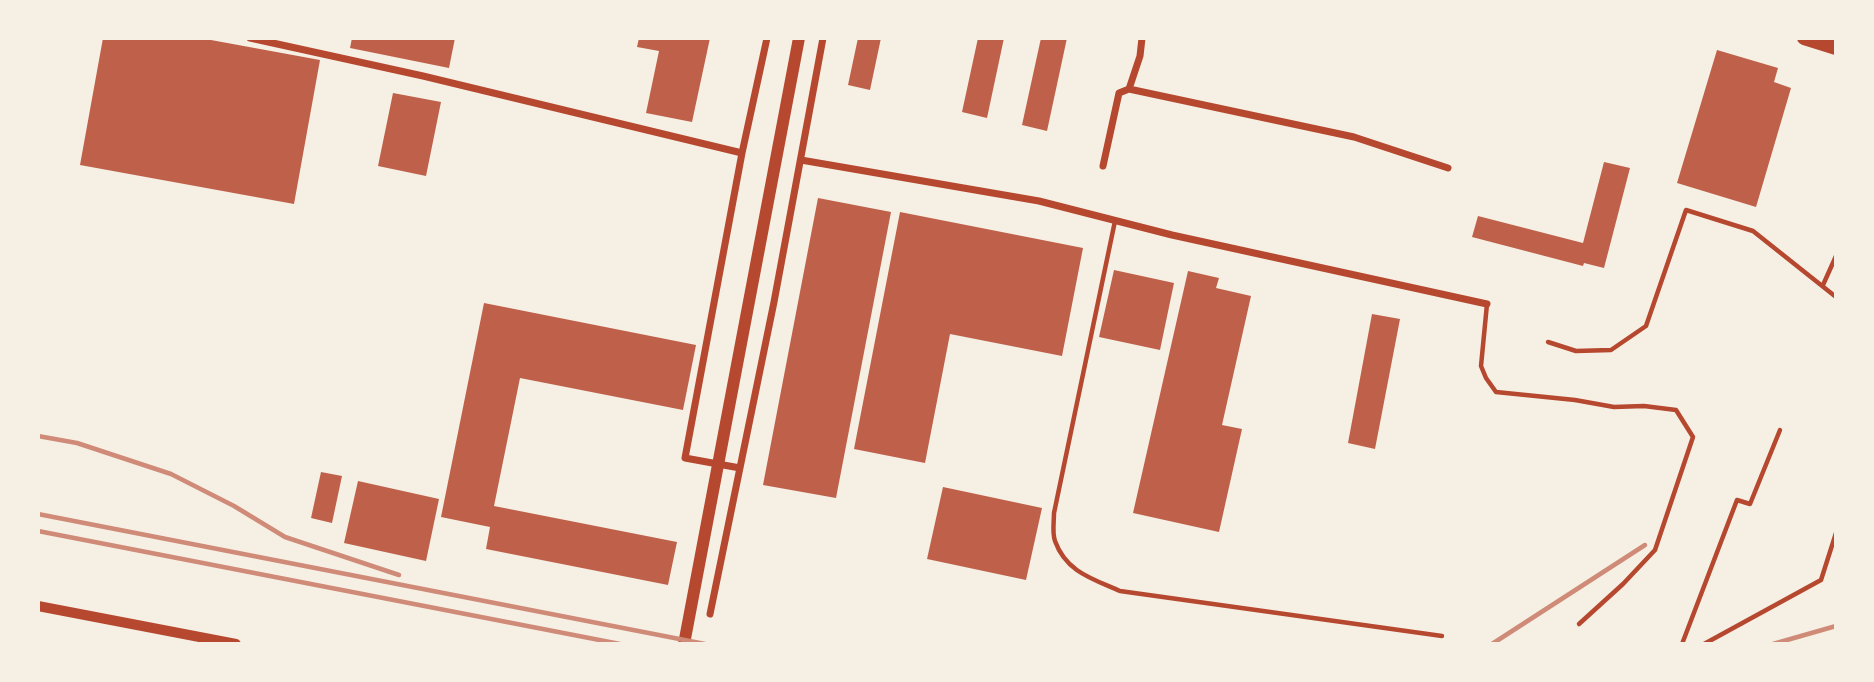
<!DOCTYPE html>
<html>
<head>
<meta charset="utf-8">
<style>
	body { margin:0 }
	#map { position:relative; width:1874px; height:682px; overflow:hidden; background:#f6efe4; font-family:"Sofia Sans Condensed",sans-serif }
	canvas { display:block }
	.frame { position:absolute; inset:0; border:40px solid #f6efe4; pointer-events:none }
</style>
</head>
<body>
<div id="map">
<canvas width="1874" height="682"></canvas>
<div class="frame"></div>
</div>
<script>
const c = document.querySelector('canvas').getContext('2d');
c.lineJoin = 'round';
function fill(path, color) {
  c.fillStyle = color;
  c.fill(path, 'evenodd');
}
function strokePath(path, color, width, dash) {
  c.strokeStyle = color;
  c.lineWidth = width;
  c.lineCap = dash ? 'butt' : 'round';
  c.setLineDash(dash || []);
  c.stroke(path);
}
fill(new Path2D(`
	M103,38H200L320,60L294,204L80,165Z
	M352,38H455L449,68L350,48Z
	M639,38H710L692,122L646,113L659,51L637,47Z
	M858,38H881L870,90L848,85Z
	M978,38H1004L987,118L962,112Z
	M1041,38H1067L1047,131L1022,125Z
	M1717,50L1778,68L1774,82L1791,88L1756,207L1677,183Z
	M393,93L441,102L426,176L378,166Z
	M1604,162L1630,168L1604,268L1584,263L1583,266L1472,237L1478,216L1583,243Z
	M818,198L891,212L836,498L763,485Z
	M900,212L1083,248L1062,356L950,334L925,463L854,449Z
	M1114,270L1174,283L1160,350L1099,337Z
	M1188,271L1219,278L1216,288L1251,296L1222,425L1242,429L1219,532L1133,513Z
	M484,303L696,345L683,410L520,378L494,506L677,542L668,585L486,549L490,527L441,517Z
	M1372,314L1400,319L1375,449L1348,443Z
	M321,472L342,476L332,523L311,518Z
	M358,481L439,499L426,561L344,543Z
	M943,487L1042,508L1026,580L927,559Z`), '#bf614a');
strokePath(new Path2D(`
	M1115,221L1054,513C1054,522 1052,533 1055,541C1066,572 1093,579 1120,591L1442,636
	M1823,285L1836,256
	M1487,304L1481,366L1486,378L1496,392L1575,400L1614,407L1644,406L1676,410L1693,437L1655,550L1623,584L1579,624
	M1548,342L1576,351L1611,350L1646,326L1686,210L1753,231L1836,297
	M1682,644L1737,500L1750,504L1780,430
	M1704,644L1821,580L1836,533`), '#b5482f', 4.5);
strokePath(new Path2D(`
	M250,38L423,76L742,153
	M1142,38L1140,56L1129,89L1354,137L1448,168
	M801,160L1039,201L1172,235L1487,304
	M1103,166L1119,93L1129,89
	M740,468L685,458L742,153L767,38
	M710,614L774,302L823,38`), '#b5482f', 7);
strokePath(new Path2D(`
	M38,606L236,644`), '#b5482f', 10);
strokePath(new Path2D(`
	M684,644L799,38`), '#b5482f', 12);
strokePath(new Path2D(`
	M1804,38L1836,48`), '#b5482f', 14);
strokePath(new Path2D(`
	M38,436L77,443L171,474L234,506L285,537L399,575
	M38,514L705,644
	M38,531L620,644
	M1492,644L1645,545
	M1773,644L1836,626`), '#cf8b77', 4.5);
</script>
</body>
</html>
